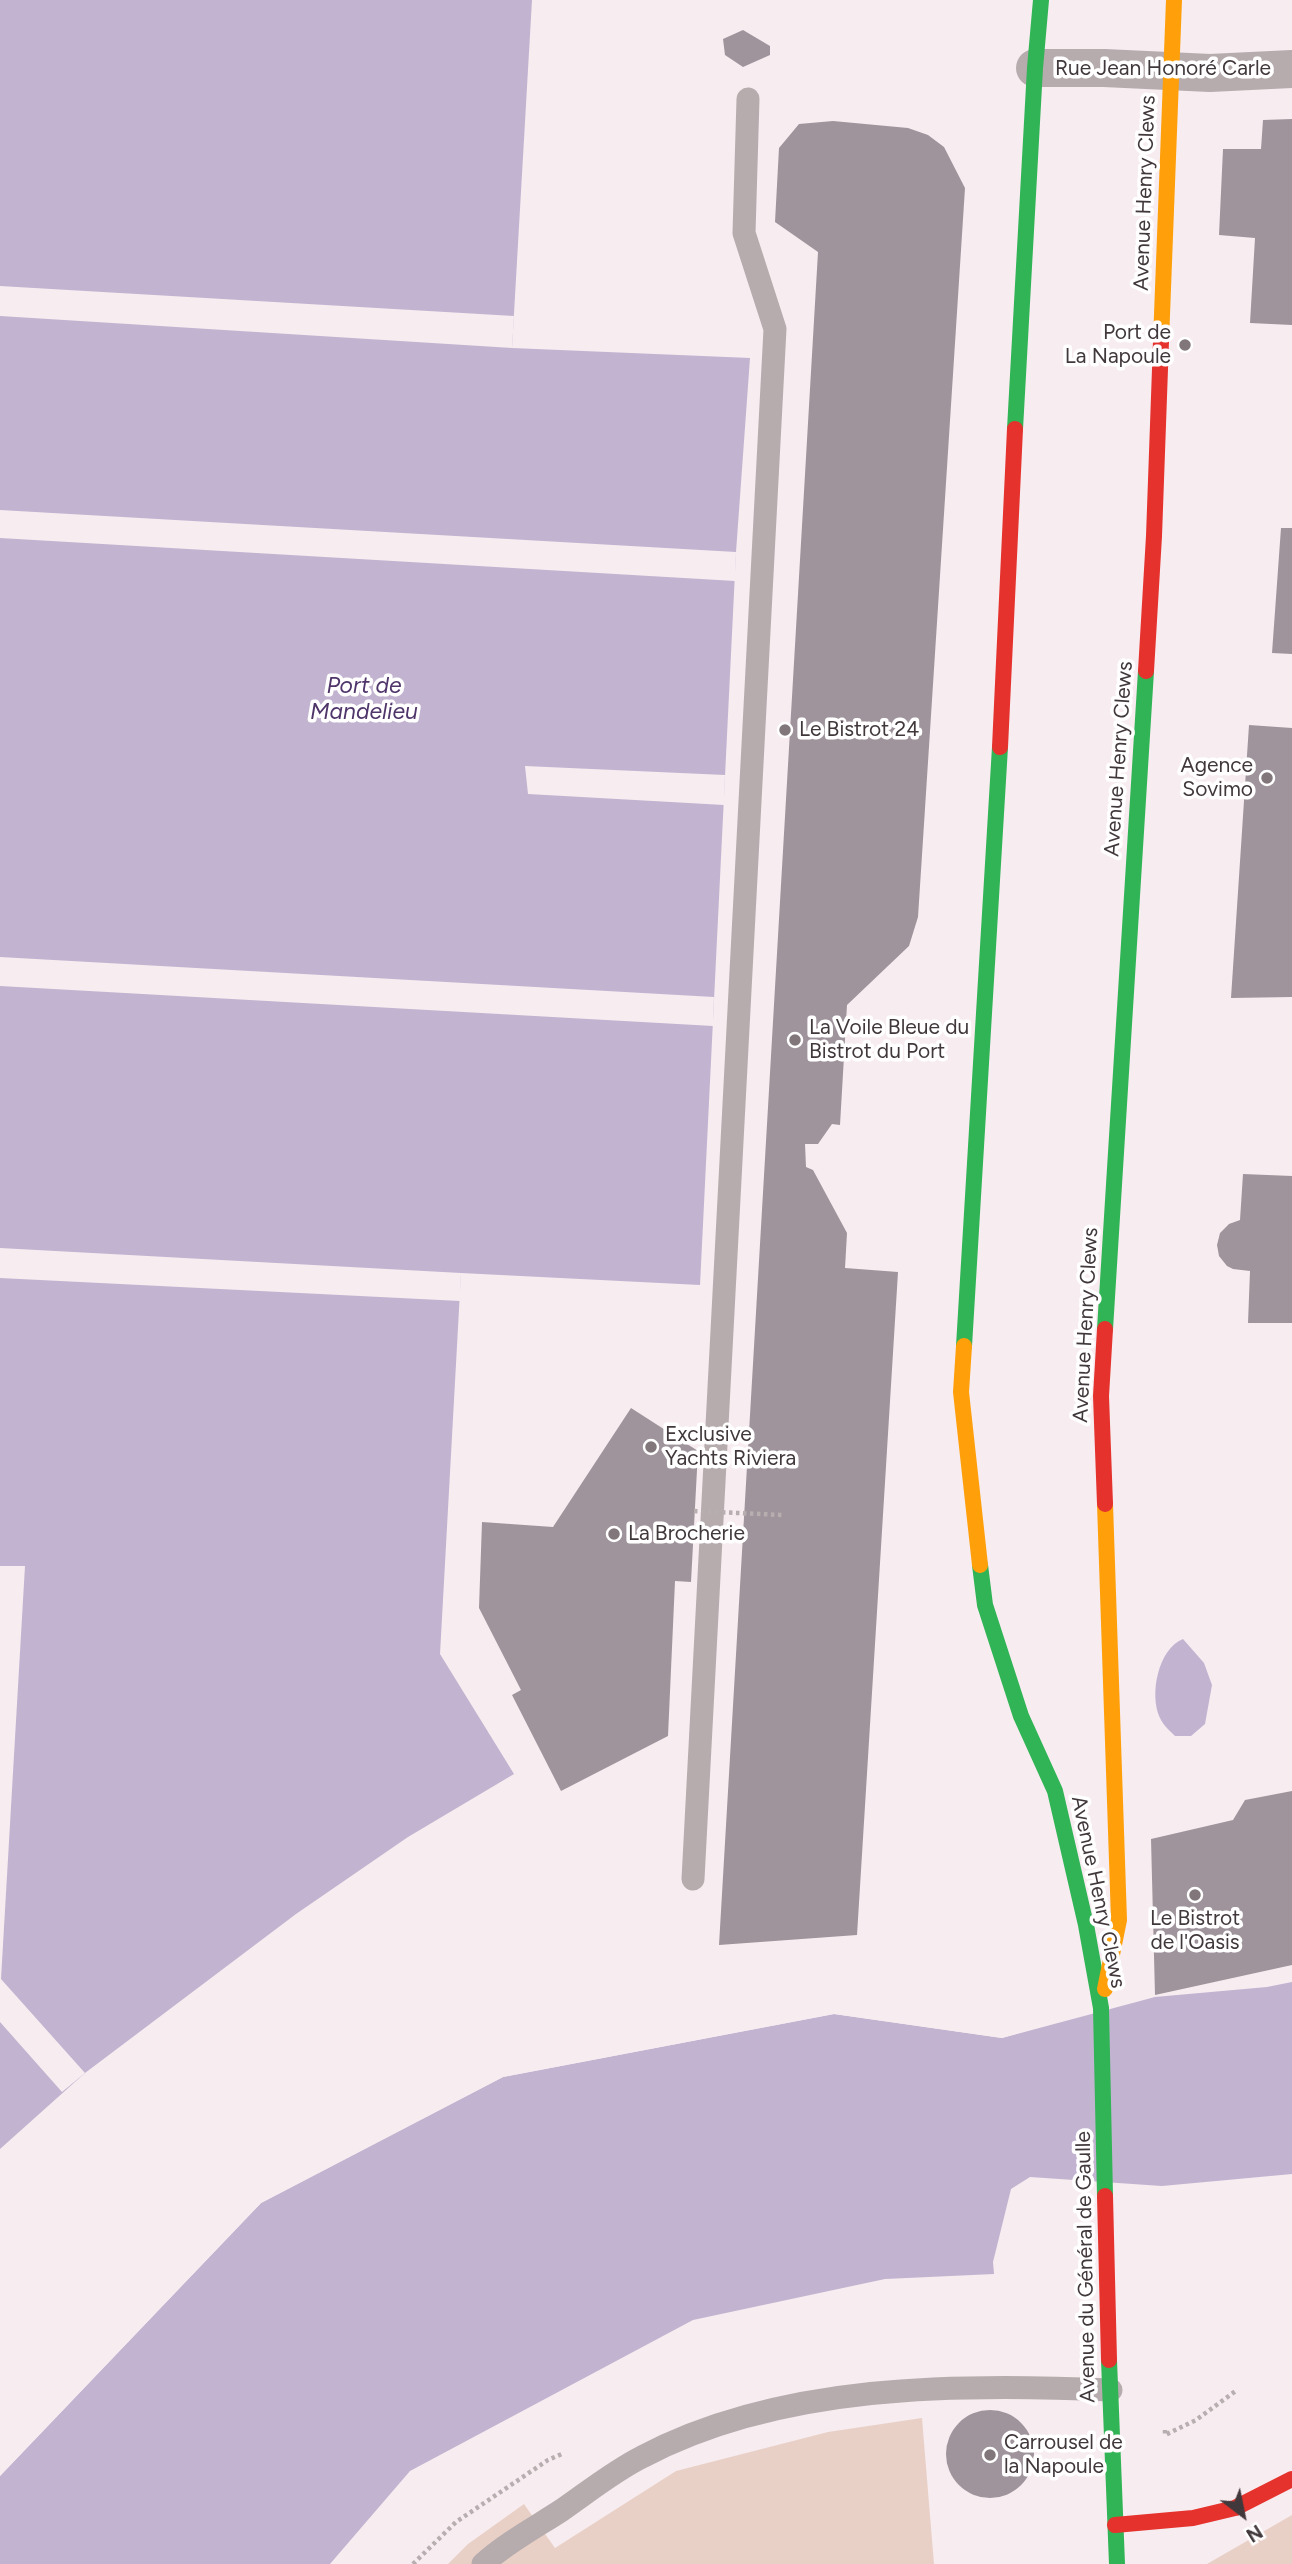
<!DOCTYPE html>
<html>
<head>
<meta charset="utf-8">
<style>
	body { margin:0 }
	#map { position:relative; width:1292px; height:2564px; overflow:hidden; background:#f7ecf0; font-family:Figtree,sans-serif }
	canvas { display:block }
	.north { position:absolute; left:1208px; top:2480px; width:70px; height:70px; -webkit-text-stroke:5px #fff; paint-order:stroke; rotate:148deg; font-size:19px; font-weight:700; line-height:28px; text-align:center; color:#41383b }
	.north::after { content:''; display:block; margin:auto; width:24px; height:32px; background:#41383b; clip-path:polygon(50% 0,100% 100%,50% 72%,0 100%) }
</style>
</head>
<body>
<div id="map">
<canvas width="1292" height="2564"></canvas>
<div class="north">N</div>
</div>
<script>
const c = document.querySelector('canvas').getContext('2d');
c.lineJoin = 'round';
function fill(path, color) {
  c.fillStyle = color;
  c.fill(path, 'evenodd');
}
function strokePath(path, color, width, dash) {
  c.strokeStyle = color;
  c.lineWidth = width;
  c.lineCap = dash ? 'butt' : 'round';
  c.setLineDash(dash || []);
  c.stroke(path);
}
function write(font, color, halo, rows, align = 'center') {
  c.font = font + ' Figtree,sans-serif';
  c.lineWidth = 7;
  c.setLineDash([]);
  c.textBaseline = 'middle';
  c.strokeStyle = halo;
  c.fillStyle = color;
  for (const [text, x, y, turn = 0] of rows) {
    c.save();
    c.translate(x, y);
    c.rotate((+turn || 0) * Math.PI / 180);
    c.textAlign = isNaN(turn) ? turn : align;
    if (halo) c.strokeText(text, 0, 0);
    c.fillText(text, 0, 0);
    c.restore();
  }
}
fill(new Path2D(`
	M922,2418L934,2564H448L468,2544L524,2504L555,2548L676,2471L828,2432Z
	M1292,2515V2564H1207Z`), '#e9d0c7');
fill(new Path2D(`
	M0,0H532L512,348L750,358L736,552L700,1285L461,1273L440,1654L514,1774L408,1837L296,1914L85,2073L0,2149Z
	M1183,1639L1204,1663L1212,1685L1205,1724L1191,1736H1175C1170,1731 1163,1725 1160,1718C1149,1695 1158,1649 1183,1639Z
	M1292,1982V2174L1162,2186L1030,2177L1011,2189L993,2262L994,2274L885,2279L693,2320L410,2471L330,2564H0V2476L261,2203L503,2077L834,2014L1002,2038L1155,1997L1267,1987Z`), '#c2b3d0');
fill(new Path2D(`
	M0,286L514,316L512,348L0,316Z
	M0,510L736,552L735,581L0,538Z
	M525,766L725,775L724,805L528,794Z
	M0,957L714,997L713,1026L0,986Z
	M0,1248L461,1273L460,1301L0,1278Z
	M0,1566H25L1,1979L85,2073L62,2092L0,2022Z
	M834,2010L1002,2034L1039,2024L1040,2027L1002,2038L834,2014L503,2077L261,2203L0,2476V2471L260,2200L502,2073Z`), '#f7ecf0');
fill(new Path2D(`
	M743,30L770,46V55L743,67L725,55L723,39Z
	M1292,119V325L1250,323L1255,238L1219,235L1223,149H1261L1263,120Z
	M833,121L908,128L928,135L944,147L965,188L918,917L909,946L847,1005L840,1125L832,1124L818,1144H805L806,1167L813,1170L847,1233L845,1268L898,1272L857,1935L719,1945L818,252L775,222L779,148L799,124Z
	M1281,528H1292V654L1272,653Z
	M1249,725L1292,728V997L1231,998Z
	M1243,1174L1292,1176V1323H1248L1250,1271L1233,1269L1227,1266L1219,1256L1217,1245L1220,1233L1229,1224L1240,1220Z
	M631,1408L698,1451L691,1582L675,1581L668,1736L561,1791L512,1695L521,1690L479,1608L482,1522L553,1527Z
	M1292,1791V1965L1155,1995L1151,1839L1233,1820L1245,1800Z
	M946 2454a44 44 0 1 1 88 0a44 44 0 1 1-88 0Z`), '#9f949b');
strokePath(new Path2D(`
	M1165,2430V2435L1196,2420L1237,2390
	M413,2564L456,2522L548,2460L564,2453`), '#b6aeaf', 4.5, [3.5, 3.5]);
strokePath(new Path2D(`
	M693,1879L775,329L744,233L748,99
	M483,2564C506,2543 536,2527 562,2510C588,2492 614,2471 642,2457C779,2384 959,2383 1111,2390`), '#b6acad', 23);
strokePath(new Path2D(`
	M1035,68H1104L1210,73L1292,69`), '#b6acad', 38);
strokePath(new Path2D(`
	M1015,429L1035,68L1041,0
	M1105,1329L1146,671
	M964,1346L1000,747
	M980,1565L985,1605L1021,1716L1055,1791L1086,1925L1101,2008L1105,2196
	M1109,2360L1117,2564`), '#30b455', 16);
strokePath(new Path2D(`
	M1161,341L1174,0
	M964,1346L961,1392L980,1565
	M1105,1504L1119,1920L1105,1989`), '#ff9f0a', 16);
strokePath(new Path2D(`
	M1146,671L1154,536L1161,341
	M1000,747L1015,429
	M1105,1504L1101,1396L1105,1329
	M1105,2196L1109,2360
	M1115,2525L1193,2518L1235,2508L1292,2479`), '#e5322d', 16);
strokePath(new Path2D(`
	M694,1511L782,1515`), '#b6aeaf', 4.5, [3.5, 3.5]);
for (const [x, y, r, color] of [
	[1185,345,7,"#81777a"],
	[785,730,7,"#81777a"],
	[1267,778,7,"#81777a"],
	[795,1040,7,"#81777a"],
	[651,1447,7,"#81777a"],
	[614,1534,7,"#81777a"],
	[1195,1895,7,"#81777a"],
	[990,2455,7,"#81777a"]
]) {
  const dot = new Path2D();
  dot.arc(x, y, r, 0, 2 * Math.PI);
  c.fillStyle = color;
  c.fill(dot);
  strokePath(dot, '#fff', 2.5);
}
write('21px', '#41383b', '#fff', [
	["Rue Jean Honoré Carle",1163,69],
	["Avenue Henry Clews",1145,193,-88],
	["Avenue Henry Clews",1119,759,-86],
	["Avenue Henry Clews",1086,1325,-87],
	["Avenue Henry Clews",1098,1892,78],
	["Avenue du Général de Gaulle",1086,2267,-91]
]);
write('21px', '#41383b', '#fff', [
	["Port de",1171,333,"right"],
	["La Napoule",1171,357,"right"],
	["Le Bistrot 24",799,730],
	["Agence",1253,766,"right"],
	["Sovimo",1253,790,"right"],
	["La Voile Bleue du",809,1028],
	["Bistrot du Port",809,1052],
	["Exclusive",665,1435],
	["Yachts Riviera",665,1459],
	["La Brocherie",628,1534],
	["Le Bistrot",1195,1919,"center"],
	["de l'Oasis",1195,1943,"center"],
	["Carrousel de",1004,2443],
	["la Napoule",1004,2467]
], 'left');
write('italic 23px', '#4f356a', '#fff', [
	["Port de",364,686],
	["Mandelieu",364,712]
]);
</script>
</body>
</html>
